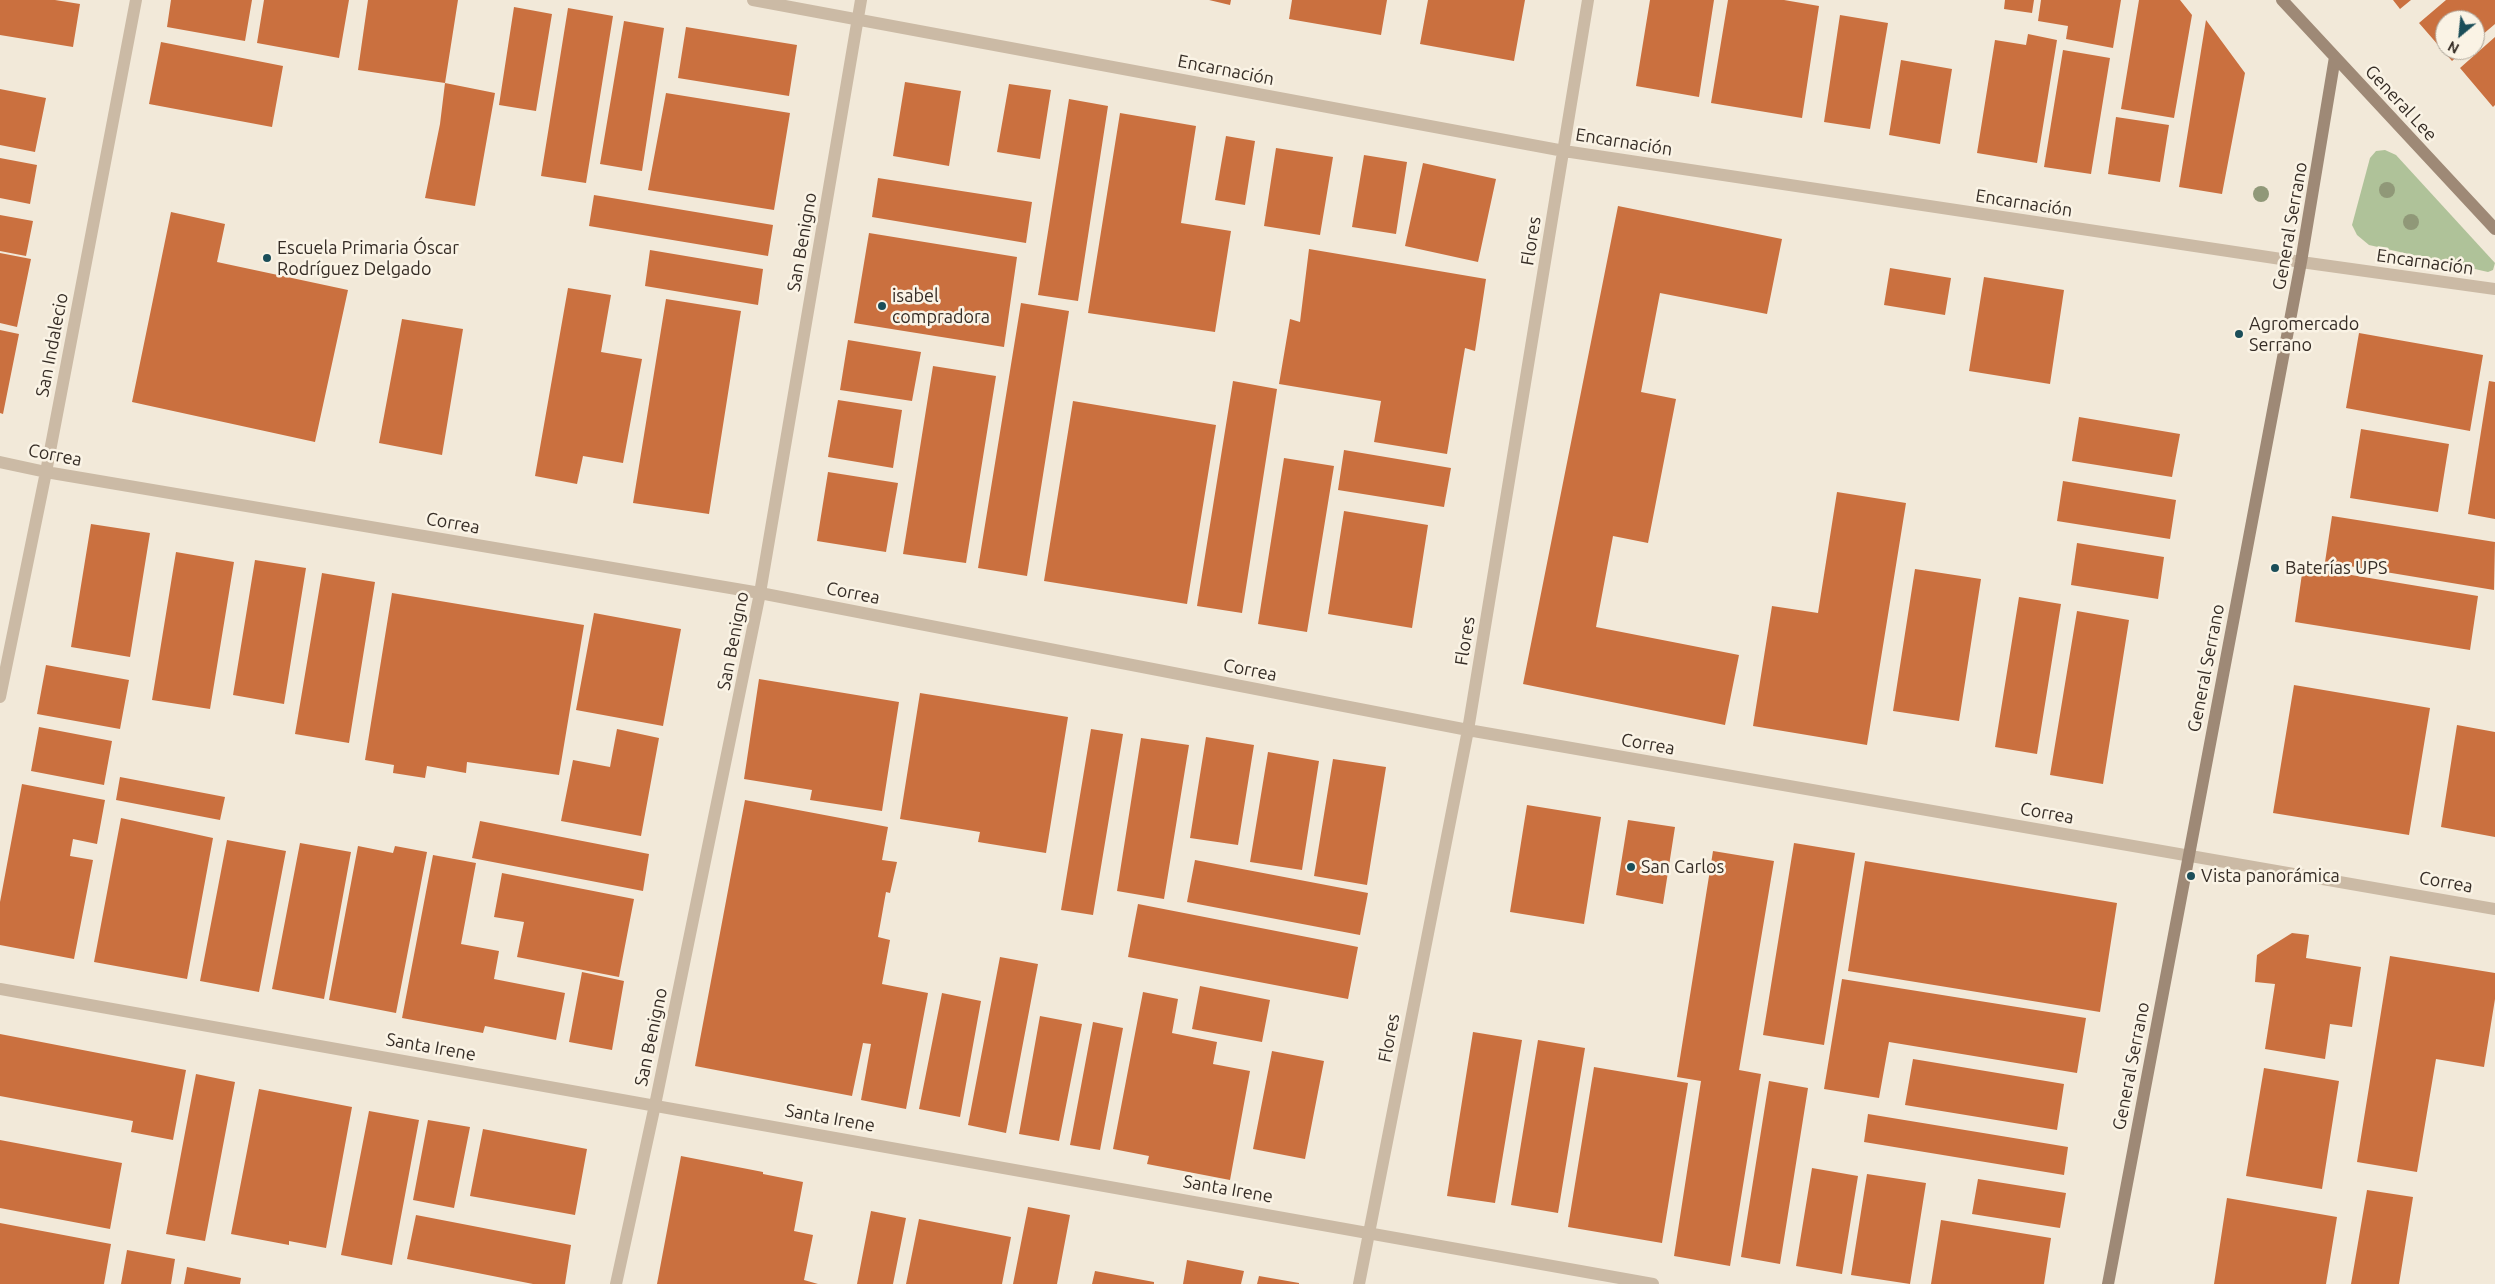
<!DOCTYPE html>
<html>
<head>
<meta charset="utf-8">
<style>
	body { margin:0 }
	#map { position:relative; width:2495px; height:1284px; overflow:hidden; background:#f2e9d9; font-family:Ubuntu,sans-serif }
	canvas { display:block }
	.north { position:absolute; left:2435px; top:10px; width:50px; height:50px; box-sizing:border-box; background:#faf3e5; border:1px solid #aca499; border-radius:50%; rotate:208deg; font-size:14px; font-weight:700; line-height:20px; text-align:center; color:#362d26 }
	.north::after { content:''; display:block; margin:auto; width:18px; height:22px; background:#1b4e59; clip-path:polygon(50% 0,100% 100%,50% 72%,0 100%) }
</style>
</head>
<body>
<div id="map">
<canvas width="2495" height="1284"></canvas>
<div class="north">N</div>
</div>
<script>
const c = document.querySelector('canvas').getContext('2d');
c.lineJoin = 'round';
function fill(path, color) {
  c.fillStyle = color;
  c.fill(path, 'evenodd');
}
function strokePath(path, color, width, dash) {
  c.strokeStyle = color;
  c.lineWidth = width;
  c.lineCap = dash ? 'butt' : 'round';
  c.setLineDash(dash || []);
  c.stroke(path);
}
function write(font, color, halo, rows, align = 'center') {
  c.font = font + ' Ubuntu,sans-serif';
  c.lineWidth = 5;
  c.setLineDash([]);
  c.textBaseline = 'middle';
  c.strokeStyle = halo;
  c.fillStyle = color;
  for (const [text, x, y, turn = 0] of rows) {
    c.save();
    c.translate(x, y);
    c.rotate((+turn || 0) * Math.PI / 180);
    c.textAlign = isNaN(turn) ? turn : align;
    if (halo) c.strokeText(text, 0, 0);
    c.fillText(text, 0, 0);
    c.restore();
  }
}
fill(new Path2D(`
	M2385,150L2396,155L2495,263L2493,270L2488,272L2369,245L2357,235L2352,225L2370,158L2376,151Z`), '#afc299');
fill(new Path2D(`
	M0,0H55L80,4L73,47L0,35Z
	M171,0H252L245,41L167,27Z
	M264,0H349L339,58L257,43Z
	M368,0H458L445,83L495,93L475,206L425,198L440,124L445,83L358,70Z
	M1209,0H1231L1230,5Z
	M1292,0H1387L1381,35L1289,19Z
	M1428,0H1525L1514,61L1420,44Z
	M1650,0H1714L1699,97L1636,86Z
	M1728,0H1784L1819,6L1802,118L1711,103Z
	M2005,0H2034L2032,13L2004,9Z
	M2041,0H2121L2113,48L2066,39L2068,26L2038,21Z
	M2139,0H2180L2192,15L2174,118L2121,109Z
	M2393,0H2411L2400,9Z
	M2446,0H2495V24L2475,41V20H2445V50H2464L2452,61L2419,23Z
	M514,7L552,14L536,111L499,105Z
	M568,8L613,16L586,183L541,176Z
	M1840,15L1888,23L1870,129L1824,122Z
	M2206,20L2245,73L2222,194L2179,187Z
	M624,21L664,28L642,171L600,164Z
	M686,27L797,45L789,96L678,78Z
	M2028,34L2057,40L2037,163L1977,153L1995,40L2026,45Z
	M2495,37V105L2493,107L2460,68Z
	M161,42L283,66L272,127L149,104Z
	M2063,50L2110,58L2091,174L2044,167Z
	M1901,60L1952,69L1940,144L1889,135Z
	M905,82L961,91L949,166L893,156Z
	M1009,84L1051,90L1040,159L997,152Z
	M0,89L46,98L35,152L0,145Z
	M666,93L790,113L774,210L648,190Z
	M1069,99L1108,106L1078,301L1038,295Z
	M1120,113L1196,126L1181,223L1231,231L1215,332L1088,313Z
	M2116,117L2169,125L2160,182L2108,174Z
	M1226,136L1255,141L1245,205L1215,200Z
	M1276,148L1333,157L1320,235L1264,226Z
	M1364,155L1407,162L1396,234L1352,227Z
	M0,158L37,165L30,204L0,198Z
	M1423,163L1496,179L1478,262L1405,246Z
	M878,178L1032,202L1026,243L872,217Z
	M594,195L773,225L768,256L589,226Z
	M1618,206L1782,239L1767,314L1660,293L1641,392L1676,399L1648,543L1613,536L1596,627L1739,655L1725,725L1523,684Z
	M171,212L225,224L217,262L348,290L315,442L132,402Z
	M0,215L33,221L26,256L0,251Z
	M869,233L1017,257L1004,347L854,323Z
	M1309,249L1486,279L1475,351L1465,348L1447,454L1374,442L1381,401L1279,384L1290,319L1300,322Z
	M650,250L763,269L758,305L645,286Z
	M0,253L31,259L17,327L0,323Z
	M1890,268L1951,278L1945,315L1884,305Z
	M1984,277L2064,290L2050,384L1969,371Z
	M568,288L611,295L601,352L642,359L623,463L583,456L577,484L535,476Z
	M666,299L741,311L709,514L633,503Z
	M1021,303L1069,311L1027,576L978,568Z
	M402,319L463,329L442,455L379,443Z
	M0,330L19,334L3,414L0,413Z
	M2359,333L2483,355L2470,431L2346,408Z
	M848,340L921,352L912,401L840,390Z
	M933,366L996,376L966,563L903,554Z
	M1233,381L1277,389L1242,613L1197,606Z
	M2489,381L2495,382V519L2468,514Z
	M838,400L902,410L893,468L828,457Z
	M1073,401L1216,425L1187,604L1044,581Z
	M2079,417L2180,434L2172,477L2072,461Z
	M2361,429L2449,444L2438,512L2350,498Z
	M1344,450L1451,468L1444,507L1338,490Z
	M1284,458L1334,466L1307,632L1258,624Z
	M828,472L898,483L886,552L817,541Z
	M2063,481L2176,500L2170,539L2057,521Z
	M1837,492L1906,503L1867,745L1753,726L1772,606L1818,613Z
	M1344,511L1428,525L1412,628L1328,614Z
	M2332,516L2495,542L2494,590L2325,562Z
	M91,524L150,533L130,657L71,647Z
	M2077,543L2164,557L2158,599L2071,585Z
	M176,552L234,562L210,709L152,700Z
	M255,560L306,568L284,704L233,695Z
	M2303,567L2478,596L2470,650L2295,622Z
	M1915,569L1981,579L1959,721L1893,711Z
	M322,573L375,582L349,743L295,734Z
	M392,593L584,625L559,775L467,762L466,773L427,766L425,778L393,773L394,765L365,760Z
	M2019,597L2061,604L2037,754L1995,747Z
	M2077,611L2129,620L2103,784L2050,775Z
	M594,613L681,629L663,726L576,710Z
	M46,665L129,680L120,729L37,714Z
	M759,679L899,702L882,811L810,800L812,790L744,779Z
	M2294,685L2430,708L2409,835L2273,813Z
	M920,693L1068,717L1046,853L978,842L980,832L900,819Z
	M2457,725L2495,732V837L2441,827Z
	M39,727L112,741L104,785L31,771Z
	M617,729L659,738L641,836L561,821L573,760L610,767Z
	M1091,729L1123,734L1093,915L1061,910Z
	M1206,737L1254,745L1238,845L1190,838Z
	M1141,738L1189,745L1164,899L1117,891Z
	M1268,752L1319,761L1302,870L1250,862Z
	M1333,759L1386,767L1367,885L1314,876Z
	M120,777L225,797L220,820L116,800Z
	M22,784L105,800L97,844L73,839L70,856L93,860L74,959L0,945V902Z
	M745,800L888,827L882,860L897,862L890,893L886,892L878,937L890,940L882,984L928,993L906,1109L861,1100L871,1044L863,1043L852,1096L695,1066Z
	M1527,805L1601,817L1584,924L1510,912Z
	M121,818L213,838L187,979L94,962Z
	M1628,820L1675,827L1663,904L1616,895Z
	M480,821L649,854L643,891L472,858Z
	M227,840L286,851L259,992L200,981Z
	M300,843L351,852L324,999L272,989Z
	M1794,843L1855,853L1824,1045L1763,1035Z
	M358,846L393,853L395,846L427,852L396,1013L329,1000Z
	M1713,851L1774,861L1739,1070L1761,1074L1730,1266L1674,1256L1701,1081L1677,1077Z
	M433,855L476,863L461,944L499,951L494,979L565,993L556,1040L485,1026L483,1033L402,1018Z
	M1195,860L1368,893L1360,935L1187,902Z
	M1865,861L2117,903L2100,1012L1848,971Z
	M502,873L634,899L619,977L517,957L524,922L494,917Z
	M1138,904L1358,947L1348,999L1128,957Z
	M2292,933L2309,935L2306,958L2361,967L2352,1027L2330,1024L2325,1059L2265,1049L2275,984L2255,982L2257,955Z
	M2390,956L2495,973V999L2484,1067L2436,1059L2417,1172L2357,1162Z
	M1000,957L1038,964L1006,1133L968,1125Z
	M582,972L624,981L612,1050L569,1042Z
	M1842,979L2086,1018L2077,1073L1889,1042L1879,1098L1824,1089Z
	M1200,986L1270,1000L1262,1042L1192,1029Z
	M1143,992L1178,999L1172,1033L1217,1042L1213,1064L1250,1071L1230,1180L1147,1164L1149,1156L1113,1149Z
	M942,993L981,1001L960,1117L919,1109Z
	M1040,1016L1082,1024L1059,1141L1019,1134Z
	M1093,1022L1123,1028L1100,1150L1070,1145Z
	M1473,1032L1522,1040L1495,1203L1447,1196Z
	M0,1034L186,1070L173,1140L131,1132L133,1121L0,1096Z
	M1538,1040L1585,1048L1558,1213L1511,1205Z
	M1272,1051L1324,1061L1305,1159L1253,1149Z
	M1913,1059L2064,1084L2057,1130L1905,1105Z
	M1594,1067L1688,1083L1662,1243L1568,1227Z
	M2264,1068L2339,1081L2322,1189L2246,1176Z
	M196,1074L235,1082L205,1241L166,1234Z
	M1769,1081L1808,1088L1780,1264L1741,1257Z
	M259,1089L352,1107L326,1248L289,1241V1245L231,1234Z
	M369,1111L419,1120L392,1265L341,1255Z
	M1868,1114L2068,1147L2064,1175L1864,1142Z
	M428,1120L470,1127L454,1208L413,1200Z
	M483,1129L587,1149L575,1215L470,1196Z
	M0,1140L122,1163L110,1229L0,1208Z
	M681,1156L763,1172V1174L803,1182L794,1231L813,1235L804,1280L818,1284H657Z
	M1812,1168L1858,1176L1842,1274L1796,1266Z
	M1867,1174L1926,1183L1910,1284L1851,1275Z
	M1978,1179L2066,1193L2060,1228L1972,1214Z
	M2367,1190L2413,1197L2399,1284H2351Z
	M2227,1198L2337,1217L2326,1284H2214Z
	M1028,1207L1070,1215L1057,1284H1013Z
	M871,1211L906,1218L893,1284H857Z
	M416,1215L571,1245L565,1284H533L407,1259Z
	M919,1219L1011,1237L1002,1284H906Z
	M1941,1220L2051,1238L2044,1284H1931Z
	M0,1223L111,1244L104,1284H0Z
	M127,1250L175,1259L171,1284H121Z
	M1187,1260L1244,1271L1241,1284H1183Z
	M187,1267L241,1278L240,1284H184Z
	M1095,1271L1154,1282V1284H1092Z
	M1259,1276L1299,1283V1284H1257Z`), '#ca703f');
strokePath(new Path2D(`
	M753,0L1564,151L2301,262L2495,289
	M0,462L46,472L760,593L1468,730L2495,909
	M0,697L46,472L136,0
	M0,989L1653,1284
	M616,1284L655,1105L760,593L861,0
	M1359,1284L1468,730L1588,0`), '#cbbaa5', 12);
strokePath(new Path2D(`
	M2282,0L2495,229
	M2108,1284L2301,262L2335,57`), '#9e8976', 12);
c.fillStyle = '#909878';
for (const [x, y] of [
	[2387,190],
	[2261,194],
	[2411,222]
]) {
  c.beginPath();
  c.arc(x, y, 8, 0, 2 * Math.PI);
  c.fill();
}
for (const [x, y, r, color] of [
	[267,258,5,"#1b4e59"],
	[882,306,5,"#1b4e59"],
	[2239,334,5,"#1b4e59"],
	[2275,568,5,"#1b4e59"],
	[1631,867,5,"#1b4e59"],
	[2191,876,5,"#1b4e59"]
]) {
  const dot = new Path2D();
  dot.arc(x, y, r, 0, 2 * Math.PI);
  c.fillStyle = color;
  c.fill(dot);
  strokePath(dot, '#faf3e5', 2);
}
write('18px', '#362d26', '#faf3e5', [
	["Encarnación",1226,70,11],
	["General Lee",2401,103,47],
	["Encarnación",1624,142,9],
	["Encarnación",2024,203,9],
	["General Serrano",2290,226,-80],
	["Flores",1531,241,-81],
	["San Benigno",802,242,-80],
	["Encarnación",2425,262,8],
	["San Indalecio",52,345,-79],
	["Correa",55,455,11],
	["Correa",453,523,10],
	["Correa",853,593,11],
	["San Benigno",733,641,-79],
	["Flores",1465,641,-81],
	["General Serrano",2206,668,-79],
	["Correa",1250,670,11],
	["Correa",1648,744,10],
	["Correa",2047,813,10],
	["Correa",2446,882,10],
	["San Benigno",651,1037,-78],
	["Flores",1389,1038,-79],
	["Santa Irene",431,1047,10],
	["General Serrano",2131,1066,-79],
	["Santa Irene",830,1118,10],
	["Santa Irene",1228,1189,10]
]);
write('18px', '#362d26', '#faf3e5', [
	["Escuela Primaria Óscar",277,248],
	["Rodríguez Delgado",277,269],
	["isabel",892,296],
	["compradora",892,317],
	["Agromercado",2249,324],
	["Serrano",2249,345],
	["Baterías UPS",2285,568],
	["San Carlos",1641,867],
	["Vista panorámica",2201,876]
], 'left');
</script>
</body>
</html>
